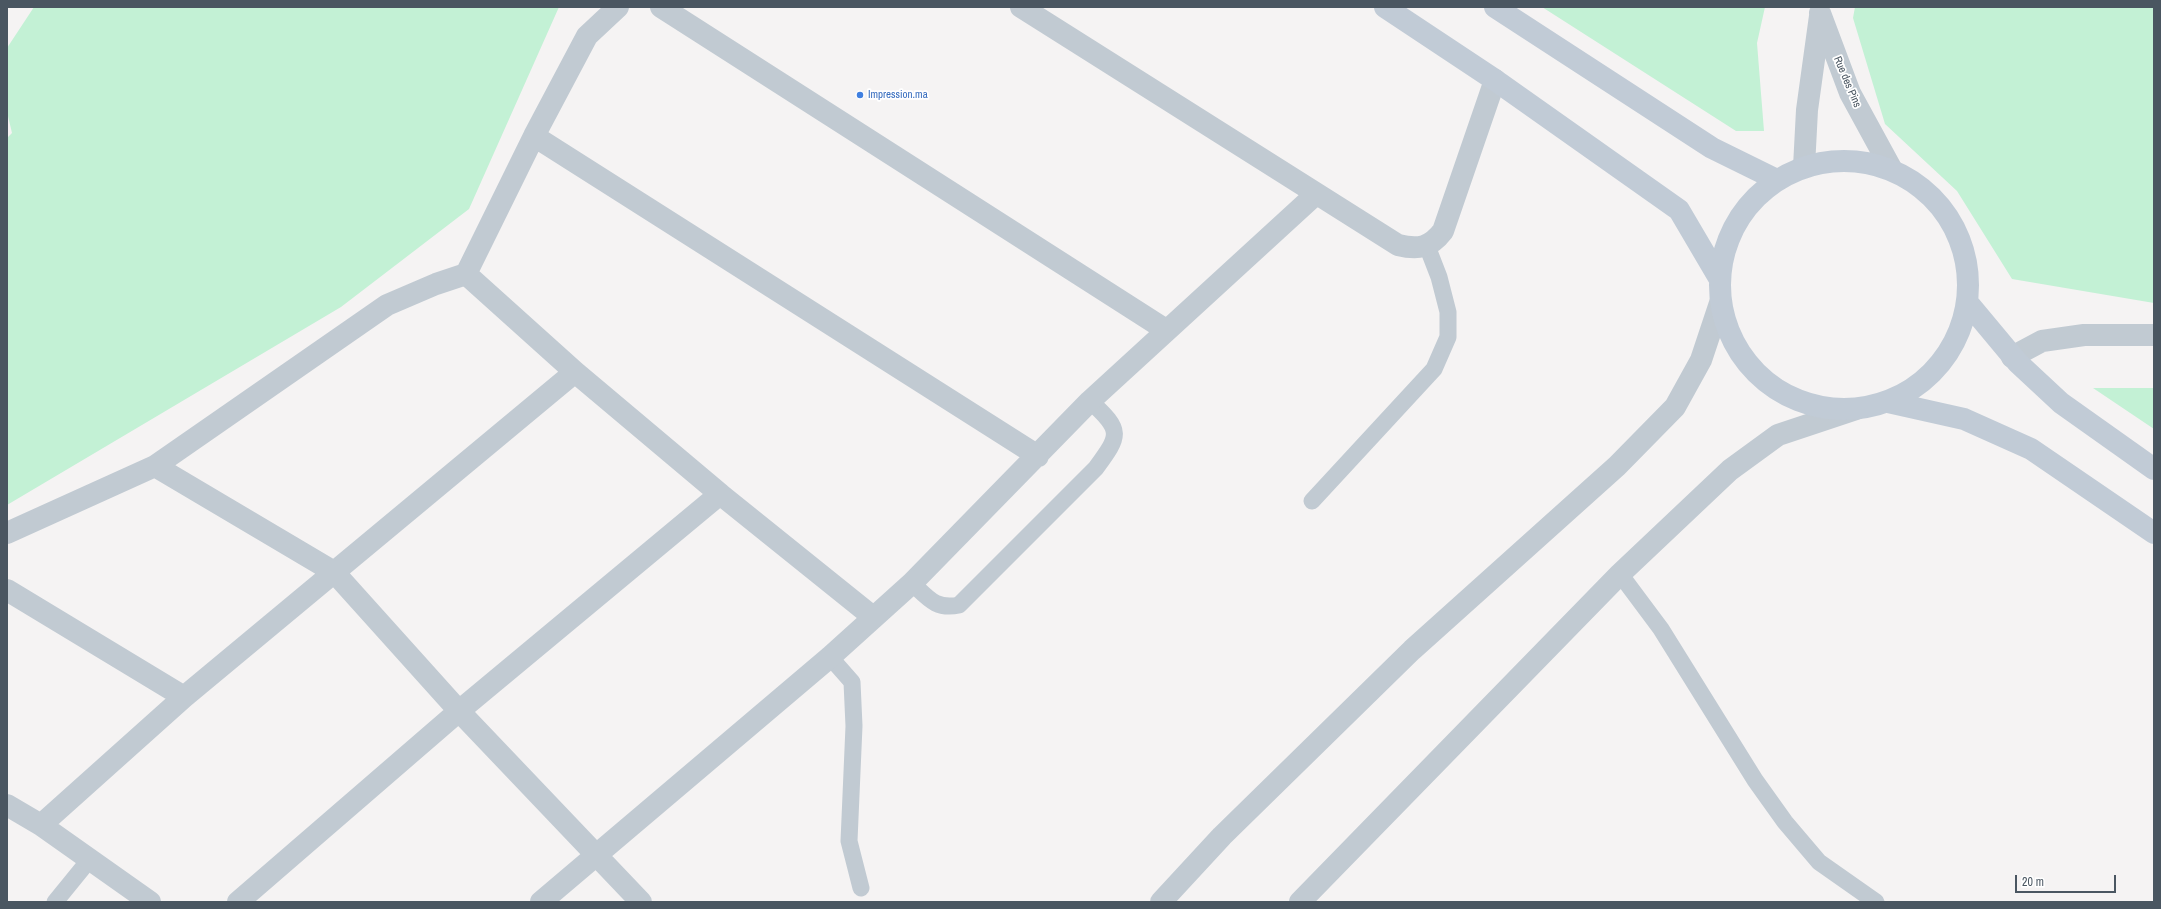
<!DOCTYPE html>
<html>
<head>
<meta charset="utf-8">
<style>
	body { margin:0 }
	#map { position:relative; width:2161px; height:909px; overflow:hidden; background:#f5f3f3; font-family:"Archivo Narrow",sans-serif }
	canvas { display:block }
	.frame { position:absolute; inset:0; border:8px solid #4a5661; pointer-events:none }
	.scale { position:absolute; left:2015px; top:875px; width:101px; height:18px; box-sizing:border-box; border:2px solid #4a5661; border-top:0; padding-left:5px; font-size:12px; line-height:14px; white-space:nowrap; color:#4a5661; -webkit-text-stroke:3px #fff; paint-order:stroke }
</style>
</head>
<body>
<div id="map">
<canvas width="2161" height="909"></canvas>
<div class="frame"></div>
<div class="scale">20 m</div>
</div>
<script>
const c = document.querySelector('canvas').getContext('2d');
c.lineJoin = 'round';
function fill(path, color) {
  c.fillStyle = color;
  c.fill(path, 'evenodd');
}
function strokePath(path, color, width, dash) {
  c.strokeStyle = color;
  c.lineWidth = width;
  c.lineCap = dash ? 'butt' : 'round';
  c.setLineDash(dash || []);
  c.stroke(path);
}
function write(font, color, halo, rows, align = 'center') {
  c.font = font + ' "Archivo Narrow",sans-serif';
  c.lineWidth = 3.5;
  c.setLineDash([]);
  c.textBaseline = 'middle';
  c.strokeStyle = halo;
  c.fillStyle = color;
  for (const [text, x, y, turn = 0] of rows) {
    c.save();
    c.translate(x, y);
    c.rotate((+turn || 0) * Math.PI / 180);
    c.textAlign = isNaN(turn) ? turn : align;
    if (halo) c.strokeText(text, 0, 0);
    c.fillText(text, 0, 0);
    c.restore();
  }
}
fill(new Path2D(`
	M34,7H559L469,209L341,307L7,505V138L12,133L7,112V48Z
	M1542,7H1765L1757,43L1764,131H1736Z
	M1855,7H2154V303L2012,279L1957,191L1885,124L1853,18Z
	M2093,388H2154V429Z`), '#c3f1d5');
strokePath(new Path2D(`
	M1312,501L1434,369L1448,337V312L1439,277L1427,246
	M1620,574L1661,629L1755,780L1785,822L1819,862L1876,902
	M912,583C928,598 936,610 959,605L1096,468C1120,435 1123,431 1090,401
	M830,657L852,682L854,726L849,841L861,888
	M55,902L90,859`), '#c1cad2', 17);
strokePath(new Path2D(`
	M661,7L1166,330
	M1021,7L1398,245C1418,250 1430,248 1443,231L1495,80
	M534,136L1038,456
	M466,274L534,136L587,36L618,7
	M2012,357L2042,341L2084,335H2154
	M155,466L334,572L459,711L641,902
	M7,533L155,466L387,305L436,284L466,274L575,372L720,494L873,617
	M7,590L184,697
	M7,805L41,825L150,902
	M41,825L184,697L575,372
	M238,902L459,711L720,494
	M541,902L830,657L912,583L1090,401L1316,194`), '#c1cad2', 22);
strokePath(new Path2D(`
	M1820,13L1850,93L1892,170
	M1804,167L1807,110L1820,16
	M1161,902L1222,836L1412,650L1617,466L1675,407L1701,360L1720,303
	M1300,902L1620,574L1730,470L1778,435L1856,409`), '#c1cad2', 22);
strokePath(new Path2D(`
	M1385,7L1495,80L1679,210L1719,278
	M1495,7L1712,148L1777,180
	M1720 285a124 124 0 1 1 248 0a124 124 0 1 1-248 0Z
	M1968,303L2018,363L2061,403L2154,469
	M1888,402L1964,419L2031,449L2154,533`), '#c1cbd6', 22);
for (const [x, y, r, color] of [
	[860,95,4,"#3f7fe0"]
]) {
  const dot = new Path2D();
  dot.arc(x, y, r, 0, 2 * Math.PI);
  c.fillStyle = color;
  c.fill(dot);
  strokePath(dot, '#fff', 1.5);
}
write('11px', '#4a5661', '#fff', [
	["Rue des Pins",1847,82,67]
]);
write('11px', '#366cbe', '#fff', [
	["Impression.ma",868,95]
], 'left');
</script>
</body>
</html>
